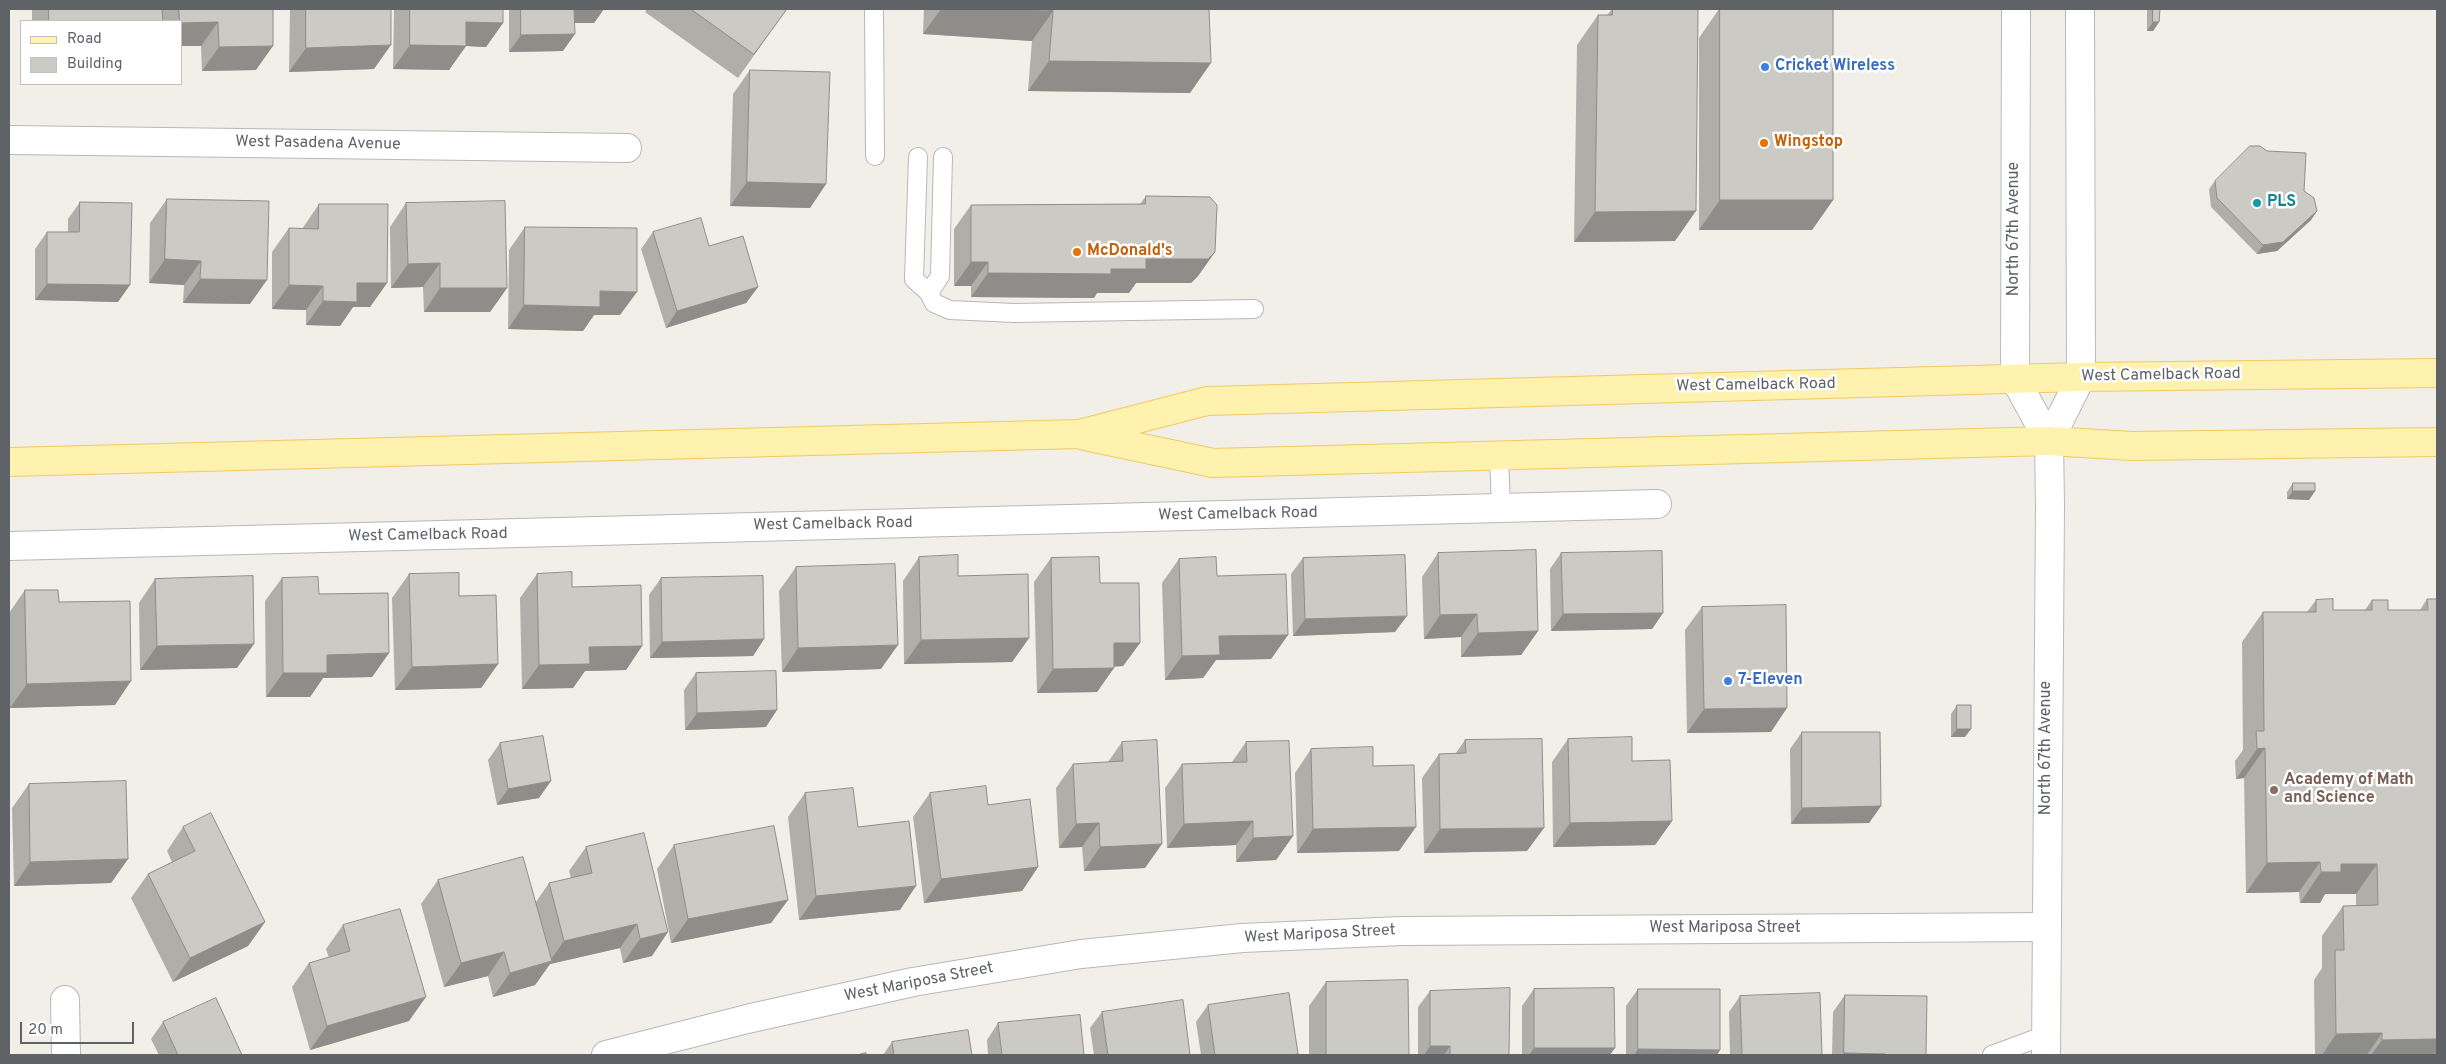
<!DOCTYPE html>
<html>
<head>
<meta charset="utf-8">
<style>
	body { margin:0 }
	#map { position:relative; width:2446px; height:1064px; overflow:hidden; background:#f1efe8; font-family:Overpass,sans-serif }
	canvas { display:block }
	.frame { position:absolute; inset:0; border:10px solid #5f6368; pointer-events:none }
	.legend { position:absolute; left:20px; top:20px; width:162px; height:65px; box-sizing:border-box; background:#fff; border:1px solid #bfc1c3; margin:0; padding:6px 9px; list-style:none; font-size:15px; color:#5f6368 }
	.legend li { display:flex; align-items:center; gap:10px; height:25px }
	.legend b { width:25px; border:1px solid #bfc1c3 }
	.scale { position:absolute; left:20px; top:1022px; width:114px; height:22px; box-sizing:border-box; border:2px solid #5f6368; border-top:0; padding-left:6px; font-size:15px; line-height:18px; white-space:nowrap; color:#5f6368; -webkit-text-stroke:4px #fff; paint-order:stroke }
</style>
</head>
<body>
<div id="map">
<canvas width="2446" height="1064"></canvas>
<div class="frame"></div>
<ul class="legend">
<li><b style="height:6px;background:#fff2af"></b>Road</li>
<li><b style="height:14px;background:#cccac5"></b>Building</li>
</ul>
<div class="scale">20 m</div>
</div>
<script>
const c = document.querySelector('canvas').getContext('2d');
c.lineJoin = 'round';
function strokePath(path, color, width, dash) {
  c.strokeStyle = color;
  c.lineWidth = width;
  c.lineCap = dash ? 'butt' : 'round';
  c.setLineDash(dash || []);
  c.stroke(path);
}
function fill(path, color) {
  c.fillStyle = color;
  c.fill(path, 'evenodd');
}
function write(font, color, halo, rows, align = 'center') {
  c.font = font + ' Overpass,sans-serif';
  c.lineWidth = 5;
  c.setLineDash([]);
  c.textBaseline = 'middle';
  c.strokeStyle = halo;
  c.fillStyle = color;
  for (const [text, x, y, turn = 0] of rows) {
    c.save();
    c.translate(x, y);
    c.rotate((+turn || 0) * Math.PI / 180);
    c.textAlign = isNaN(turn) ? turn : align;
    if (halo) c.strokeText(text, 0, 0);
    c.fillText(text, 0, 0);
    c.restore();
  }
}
const service = new Path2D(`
	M874,9L875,156
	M918,157L914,279L929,293L934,303L950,310L1014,313L1254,309
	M929,293L940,276L943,157
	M1499,455L1501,508
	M1992,1055L2046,1035`);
const minor = new Path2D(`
	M9,140L627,148
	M9,546L1657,504
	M65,1000L66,1055
	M606,1055L747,1019L913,982L1081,954L1242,938L1402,931L2047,927`);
const secondary = new Path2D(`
	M2016,9L2015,379L2049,441L2050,505L2046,1055
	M2049,441L2081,377L2080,9`);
const primary = new Path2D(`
	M1085,436L1213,463L2049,441L2132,446L2437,442
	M9,462L1079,434L1207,401L2081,377L2437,373`);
strokePath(service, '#b5b8bc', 20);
strokePath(minor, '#b5b8bc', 30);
strokePath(secondary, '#b6babf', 30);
strokePath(primary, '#f2c960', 30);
strokePath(service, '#fff', 18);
strokePath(minor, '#fff', 28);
strokePath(secondary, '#fff', 28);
strokePath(primary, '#fff2af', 28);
fill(new Path2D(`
	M32,9H273L256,70L202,71L201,46L181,21H32Z
	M290,9H391L374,69L289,72Z
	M394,9H503V23L486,47L466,46L449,70L393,69Z
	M509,9H604L594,23H575L563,51L509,52Z
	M647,9H787L738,78L645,12Z
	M924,9H1209L1190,93L1028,91L1032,41L923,34Z
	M1612,9H1698L1675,241L1574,242L1577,45L1598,15H1607Z
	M1719,9L1833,200L1812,230H1699V38Z
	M2147,9H2160L2159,22L2153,31H2147Z
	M750,70L826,184L810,208L730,206L733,94Z
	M2215,181L2304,191L2317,211L2311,220L2277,251L2257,254L2211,207L2209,189Z
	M1146,196L1215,252L1198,276L1191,283H1136L1129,293H1097L1094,298L971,297V286H954V229L971,205L1140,204Z
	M167,199L250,304L183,303L184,285L149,283L150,223Z
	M80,202L118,302L35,300V249L47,232H68V219Z
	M406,203L507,288L490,312H424L423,287L391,288L390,227Z
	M319,204L387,283L370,307H353L340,326L306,325V310L272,309V252L289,228L302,229Z
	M525,227L620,315H594L583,331L508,329L509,250Z
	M653,232L709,246L758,287L746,303L666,328L641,249Z
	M2293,483L2315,491L2309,500L2287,499V492Z
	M1438,553L1538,631L1521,655L1461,657V637L1424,639L1422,577Z
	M1561,553L1663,613L1652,629L1551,631L1550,569Z
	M919,557L1029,638L1012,662L904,664L903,581Z
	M1051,558L1140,643L1123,666L1114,667L1097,692L1037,693L1034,582Z
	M1303,558L1395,632L1293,636L1291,574Z
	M1179,559L1217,576L1288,635L1271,659L1216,660L1203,678L1165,680L1162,583Z
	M796,567L881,669L782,672L779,591Z
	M409,574L459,596L498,664L481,688L395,690L392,598Z
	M537,574L572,587L642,646L626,670L585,671L573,688L522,689L520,598Z
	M282,578L319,594L389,653L372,677L323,678L310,697H266L265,601Z
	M661,578L764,639L753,656L650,658L649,595Z
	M155,579L237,668L140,670L139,603Z
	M25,590L59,602L115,705L10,708L9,613Z
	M2427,599L2437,1055H2315L2314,980L2322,968V936L2343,906H2356V894H2325L2320,903H2300L2299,892L2246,893L2244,778L2236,779L2235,761L2243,750L2242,642L2263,612H2307L2316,600L2333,610H2365L2372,600L2388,610H2420Z
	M1702,607L1771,732L1687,733L1685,630Z
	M696,673L766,727L685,730L684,690Z
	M1957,705L1965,737H1951V714Z
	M1802,732L1881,806L1869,823L1791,824L1790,749Z
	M1568,739L1632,761L1672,821L1655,845L1553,847L1552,762Z
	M1465,740L1527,851L1424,853L1422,778L1439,754L1456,753Z
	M1122,742L1145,868L1084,871L1082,847L1059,848L1056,788L1073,764L1108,762Z
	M1246,742L1293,836L1276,860L1236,862V845L1167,848L1165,788L1182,764L1232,762Z
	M500,743L539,798L497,805L488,760Z
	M1311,749L1373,766L1399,851L1297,853L1295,773Z
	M29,784L128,859L111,883L14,886L12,808Z
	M805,793L858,827L900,910L799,920L788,817Z
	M930,793L988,805L1038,867L1022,891L924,903L913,817Z
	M183,827L265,922L248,946L173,982L131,898L148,874L172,862L167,851Z
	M644,833L652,956L623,963L620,948L550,964L535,985L493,997L488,976L444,987L421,904L438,880L536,902L549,883L571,878L569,871L586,847Z
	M674,845L788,900L771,923L671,943L657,869Z
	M343,925L409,1021L310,1050L292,987L309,963L329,958L326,949Z
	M1326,982L1409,1055H1309V1006Z
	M1534,989L1610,1055H1522V1006Z
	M1638,989L1720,1050L1717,1055H1626V1006Z
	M1430,991L1509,1055H1418V1007Z
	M1845,995L1926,1055H1832L1833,1012Z
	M1740,996L1822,1055H1730L1729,1012Z
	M1208,1005L1298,1054L1297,1055H1201L1196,1022Z
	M1102,1012L1190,1055H1094L1090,1028Z
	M163,1022L242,1055H159L151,1039Z
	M998,1023L1084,1055H988L987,1040Z
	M892,1042L972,1055H883Z`), '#afaea9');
fill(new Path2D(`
	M572,9H604L594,23H563Z
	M941,9H1022L1053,11L1032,41L923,34Z
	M218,22L201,46H181V23Z
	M466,22L503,23L486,47L466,46L449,70L393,69L410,45Z
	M2153,22H2159L2153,31H2147Z
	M575,34L563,51L509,52L521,35Z
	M391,45L374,69L289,72L306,48Z
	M273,46L256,70L202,71L219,47Z
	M1049,61L1211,63L1190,93L1028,91Z
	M747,182L826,184L810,208L730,206Z
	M1720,200H1833L1812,230H1699Z
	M1696,211L1675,241L1574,242L1595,212Z
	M2317,211L2311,220L2277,251L2257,254L2263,245Z
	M1215,252L1198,276L1191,283H1136L1129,293H1097L1094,298L971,297L988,273L1146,259Z
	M165,259L201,261L184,285L149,283Z
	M971,262H988L971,286H954Z
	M440,263L423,287L391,288L408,264Z
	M200,279L267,280L250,304L183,303Z
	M357,283H387L370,307H353L340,326L306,325L323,301Z
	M47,284L130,285L118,302L35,300Z
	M289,285L323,286L306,310L272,309Z
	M758,287L746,303L666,328L677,311Z
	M440,288H507L490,312H424Z
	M600,291L637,292L620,315H594L583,331L508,329L524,305Z
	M2293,491H2315L2309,500L2287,499Z
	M1663,613L1652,629L1551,631L1563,614Z
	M1477,614L1461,637L1424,639L1440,615Z
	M1407,616L1395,632L1293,636L1305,619Z
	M1538,631L1521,655L1461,657L1478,633Z
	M1288,635L1271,659L1216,660L1203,678L1165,680L1182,656L1219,636Z
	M1029,638L1012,662L904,664L921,640Z
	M764,639L753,656L650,658L662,642Z
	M1114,643H1140L1123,666L1097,667Z
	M254,644L237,668L140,670L157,646Z
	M898,645L881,669L782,672L798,648Z
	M642,646L626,670L585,671L573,688L522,689L539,665L589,647Z
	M389,653L372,677L323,678L310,697H266L283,673L327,655Z
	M498,664L481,688L395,690L412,667Z
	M1114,668L1097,692L1037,693L1053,669Z
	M131,681L115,705L10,708L27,684Z
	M1787,708L1771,732L1687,733L1704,709Z
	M777,710L766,727L685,730L697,713Z
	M1957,729H1971L1965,737H1951Z
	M2265,748L2244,778L2236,779L2257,749Z
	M551,781L539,798L497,805L508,789Z
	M1881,806L1869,823L1791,824L1802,808Z
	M1253,821L1236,845L1167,848L1184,824Z
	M1672,821L1655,845L1553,847L1570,823Z
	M1099,823L1082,847L1059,848L1076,824Z
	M1416,827L1399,851L1297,853L1313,829Z
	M1544,828L1527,851L1424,853L1440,829Z
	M1293,836L1276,860L1236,862L1253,838Z
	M1162,844L1145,868L1084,871L1100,847Z
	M128,859L111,883L14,886L30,862Z
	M2320,862L2299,892L2246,893L2267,863Z
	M2341,864H2377L2356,894H2325L2320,903H2300L2321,872Z
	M1038,867L1022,891L924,903L941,879Z
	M916,886L900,910L799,920L816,896Z
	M788,900L771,923L671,943L688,919Z
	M265,922L248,946L173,982L190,958Z
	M637,924L620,948L550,964L535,985L493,997L510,973L549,962L564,941Z
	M668,932L652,956L623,963L640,939Z
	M504,952L488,976L444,987L461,963Z
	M426,997L409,1021L310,1050L327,1026Z
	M2382,1033L2367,1055H2322L2336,1034Z
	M2437,1039V1055H2371L2382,1040Z
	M1430,1046H1450L1444,1055H1424Z
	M1534,1048H1615L1610,1055H1529Z
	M1638,1049L1720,1050L1717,1055H1634Z
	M1844,1053L1885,1054L1884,1055H1842Z`), '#8f8d8a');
const building = new Path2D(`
	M49,9H162L163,21H49Z
	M179,9H273V46L219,47L218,22L181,23V21H180Z
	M306,9H391V45L306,48Z
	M410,9H503V23L466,22V46L410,45Z
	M521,9H574L575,34L521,35Z
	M691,9H787L754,54Z
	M1022,9H1209L1211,63L1049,61L1053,11Z
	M1613,9H1698L1696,211L1595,212L1598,15H1612Z
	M1720,9H1833V200H1720Z
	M2153,9H2160L2159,22H2153Z
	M750,70L830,72L826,184L747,182Z
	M2250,146H2260L2267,151L2306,153L2304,191L2314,198L2317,211L2283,242L2263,245L2217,198L2215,181Z
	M1146,196L1210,197L1217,205L1215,252L1208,259H1146V269H1111V274L988,273V262H971V205L1145,204Z
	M167,199L269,201L267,280L200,279L201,261L165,259Z
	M505,201L507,288H440V263L408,264L406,203Z
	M80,202L132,203L130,285L47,284V232H79Z
	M319,204H388L387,283H357V302L323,301V286L289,285V228L318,229Z
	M701,218L709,246L743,236L758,287L677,311L653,232Z
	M525,227L637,228V292L600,291V307L524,305Z
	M2293,483H2315V491H2293Z
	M1536,550L1538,631L1478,633L1477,614L1440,615L1438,553Z
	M1662,551L1663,613L1563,614L1561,553Z
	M958,555V576L1028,574L1029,638L921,640L919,557Z
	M1405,555L1407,616L1305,619L1303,558Z
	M1099,557L1100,583H1139L1140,643H1114V668L1053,669L1051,558Z
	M1216,557L1217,576L1286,574L1288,635L1219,636L1220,655L1182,656L1179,559Z
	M895,564L898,645L798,648L796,567Z
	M572,572V587L641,585L642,646L589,647L590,664L539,665L537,574Z
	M459,573V596L496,595L498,664L412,667L409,574Z
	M253,576L254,644L157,646L155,579Z
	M763,576L764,639L662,642L661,578Z
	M318,577L319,594L388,593L389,653L327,655V673H283L282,578Z
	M25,590H58L59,602L130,601L131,681L27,684Z
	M2333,599V610H2372V600H2388V610H2428L2427,599H2437V1039L2382,1040V1033L2336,1034L2335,950H2344L2343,906L2378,905L2377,864H2341V872H2321L2320,862L2267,863L2265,748L2257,749L2256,731H2264L2263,612H2316V600Z
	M1786,605L1787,708L1704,709L1702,607Z
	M776,671L777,710L697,713L696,673Z
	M1957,705H1971V729H1957Z
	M1802,732H1880L1881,806L1802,808Z
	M543,736L551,781L508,789L500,743Z
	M1632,737V761L1670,760L1672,821L1570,823L1568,739Z
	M1542,739L1544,828L1440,829L1439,754L1466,753L1465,740Z
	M1157,740L1162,844L1100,847L1099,823L1076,824L1073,764L1123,761L1122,742Z
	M1289,741L1293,836L1253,838V821L1184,824L1182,764L1247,762L1246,742Z
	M1373,747V766L1414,765L1416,827L1313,829L1311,749Z
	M126,781L128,859L30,862L29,784Z
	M986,786L988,805L1030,799L1038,867L941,879L930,793Z
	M853,788L858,827L909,821L916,886L816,896L805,793Z
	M211,813L265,922L190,958L148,874L195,851L183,827Z
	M774,826L788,900L688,919L674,845Z
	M644,833L668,932L640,939L637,924L564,941L549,883L592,873L586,847Z
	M523,857L552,961L510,973L504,952L461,963L438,880Z
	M400,909L426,997L327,1026L309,963L350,951L343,925Z
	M1408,980L1409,1055H1326V982Z
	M1510,988L1509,1055H1450V1046H1430V991Z
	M1614,988L1615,1048H1534V989Z
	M1638,989H1720V1050L1638,1049Z
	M1289,993L1298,1054L1292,1055H1215L1208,1005Z
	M1820,993L1822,1055H1742L1740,996Z
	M1845,995L1927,996L1926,1055H1885V1054L1844,1053Z
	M216,998L242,1055H178L163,1022Z
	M1183,1000L1190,1055H1108L1102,1012Z
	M1080,1015L1084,1055H1002L998,1023Z
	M968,1030L972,1055H894L892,1042Z
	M866,1053V1055H857Z`);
fill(building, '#cccac5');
strokePath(building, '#8f8d8a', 1);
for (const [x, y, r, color] of [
	[1765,67,5,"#3f7fe0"],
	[1764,143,5,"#e8710a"],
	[2257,203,5,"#0f9aa8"],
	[1077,252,5,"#e8710a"],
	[1728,681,5,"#3f7fe0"],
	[2274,790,5,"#8d6e63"]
]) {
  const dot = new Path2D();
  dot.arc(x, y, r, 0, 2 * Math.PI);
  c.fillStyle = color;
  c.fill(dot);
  strokePath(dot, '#fff', 2);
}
write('bold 16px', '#366cbe', '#fff', [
	["Cricket Wireless",1775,67],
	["7-Eleven",1738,681]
], 'left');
write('bold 16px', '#c56008', '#fff', [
	["Wingstop",1774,143],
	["McDonald's",1087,252]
], 'left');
write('16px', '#5f6368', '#fff', [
	["West Pasadena Avenue",318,144,1],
	["North 67th Avenue",2015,229,-90],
	["West Camelback Road",2161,376,-1],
	["West Camelback Road",1756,386,-1],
	["West Camelback Road",1238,515,-1],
	["West Camelback Road",833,525,-1],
	["West Camelback Road",428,536,-1],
	["North 67th Avenue",2047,748,-90],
	["West Mariposa Street",1725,929],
	["West Mariposa Street",1320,935,-3],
	["West Mariposa Street",919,983,-11]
]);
write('bold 16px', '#0d838f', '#fff', [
	["PLS",2267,203]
], 'left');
write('bold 16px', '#785e54', '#fff', [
	["Academy of Math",2284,781],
	["and Science",2284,799]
], 'left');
</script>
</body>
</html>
